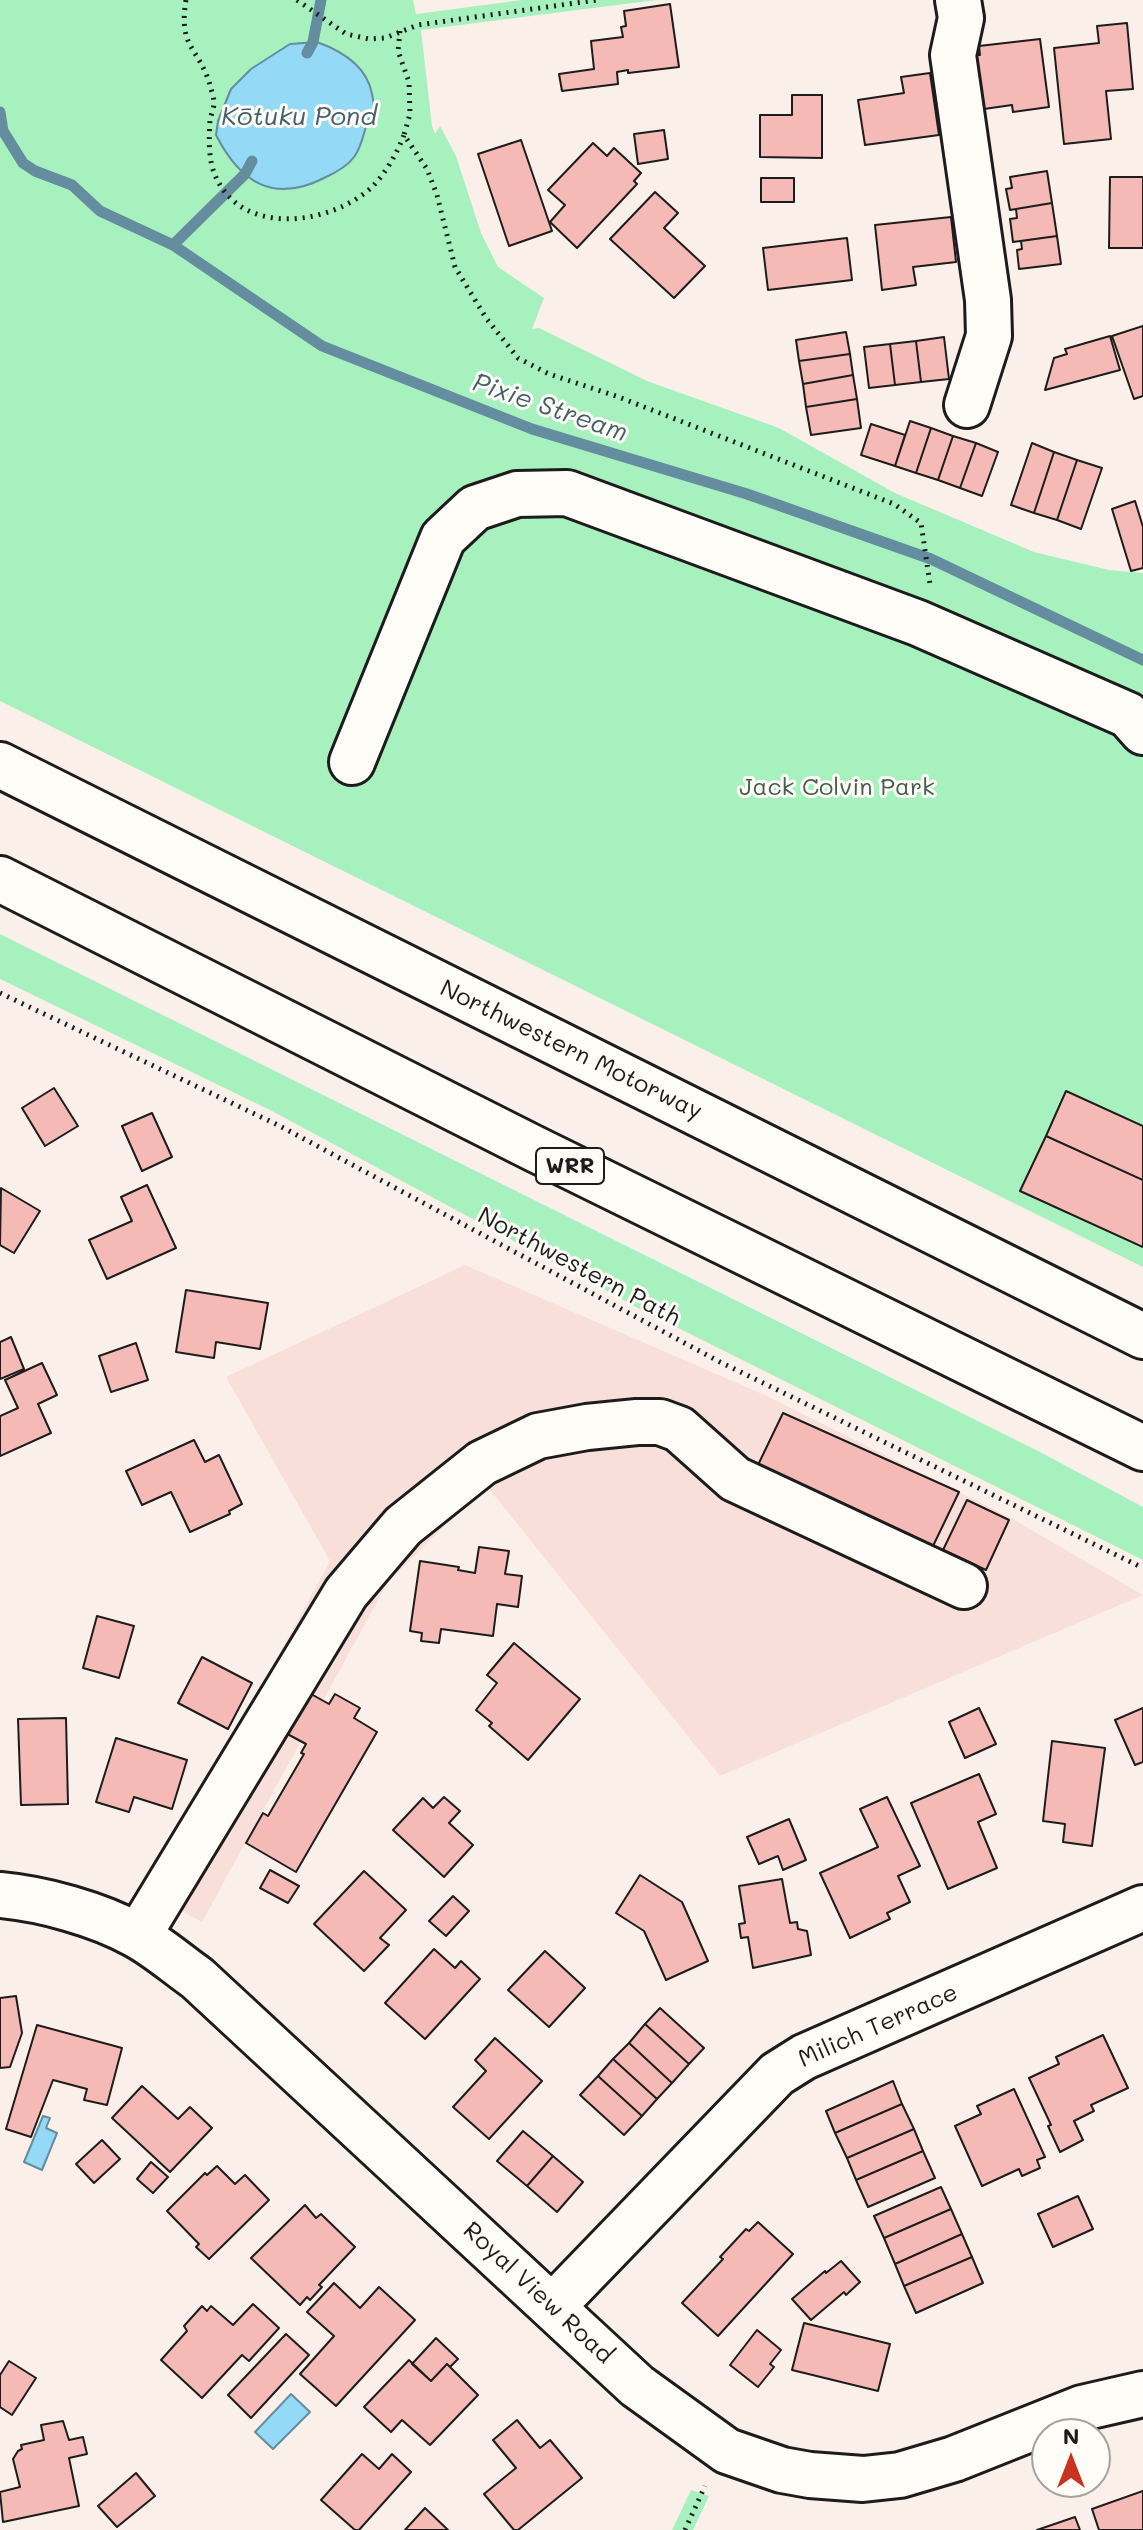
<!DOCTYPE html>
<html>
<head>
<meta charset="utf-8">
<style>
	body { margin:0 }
	#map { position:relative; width:1143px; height:2530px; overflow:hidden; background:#fbefea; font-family:Mali,sans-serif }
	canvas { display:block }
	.north { position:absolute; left:1031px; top:2418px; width:80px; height:80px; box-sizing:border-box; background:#fdfcf7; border:2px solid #a3a29f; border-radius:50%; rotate:0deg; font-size:22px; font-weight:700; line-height:32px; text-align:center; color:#1c1c1c }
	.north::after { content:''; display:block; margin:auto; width:28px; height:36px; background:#c8321e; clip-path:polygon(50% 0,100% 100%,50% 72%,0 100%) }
</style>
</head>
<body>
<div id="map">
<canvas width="1143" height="2530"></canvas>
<div class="north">N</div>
</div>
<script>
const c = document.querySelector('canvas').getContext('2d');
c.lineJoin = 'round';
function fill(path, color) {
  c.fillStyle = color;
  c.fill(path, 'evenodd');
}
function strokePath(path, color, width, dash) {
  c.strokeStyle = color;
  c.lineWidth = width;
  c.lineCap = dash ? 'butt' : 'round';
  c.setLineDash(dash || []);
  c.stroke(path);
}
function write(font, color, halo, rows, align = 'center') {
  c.font = font + ' Mali,sans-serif';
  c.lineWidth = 6;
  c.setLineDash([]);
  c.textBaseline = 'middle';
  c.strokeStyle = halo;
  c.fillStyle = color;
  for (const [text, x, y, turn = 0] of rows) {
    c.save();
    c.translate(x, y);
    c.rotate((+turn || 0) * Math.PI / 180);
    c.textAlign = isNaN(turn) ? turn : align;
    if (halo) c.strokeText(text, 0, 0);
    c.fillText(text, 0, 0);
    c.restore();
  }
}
fill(new Path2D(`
	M465,1265L767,1396L1011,1518L1143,1595L720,1776L486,1485L388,1582L202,1922L149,1893L330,1561L226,1377Z`), '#f9dfda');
fill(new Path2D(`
	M0,0H413L416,14L522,0H656L421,30L432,126L435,134L440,126L456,156L481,233L498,267L544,298L532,329L539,328L647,381L779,428L895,493L1034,552L1109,570L1143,573V1267L0,701Z
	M0,934L1040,1452L1143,1507V1560L636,1307L272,1111L0,979Z
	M691,2490L709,2496L693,2530H672Z`), '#a7f1bf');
const water = new Path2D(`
	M317,42C342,51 367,66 372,94C373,100 375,106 373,112C372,116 369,119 367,123C363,135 362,146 354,157C347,167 335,173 324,178C273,204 240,182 216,135L218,121L231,89L251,69L290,44Z
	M43,2116L50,2118L46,2128L57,2133L42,2170L24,2162Z
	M291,2394L310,2412L273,2449L255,2432Z`);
fill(water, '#94d9f6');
strokePath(water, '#648d9f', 2);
strokePath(new Path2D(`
	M307,53L313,42L321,0
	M0,112L3,131L23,163L35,171L72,185L100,211L173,245L322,346L532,429L747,494L931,559L1143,660
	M173,245L245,174L252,161`), '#648d9f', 11);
const building = new Path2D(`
	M670,4L679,67L628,73V70L617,72L618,84L562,91L559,74L594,69L591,41L623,37L621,27L626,26L624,11Z
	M1127,23L1133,89L1106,91L1111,139L1064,144L1054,48L1099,43L1097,26Z
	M1040,39L1049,107L1013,112L1012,105L984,109L976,55H980L979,46Z
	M930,73L939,135L865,145L858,100L904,93L901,77Z
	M792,95H822V158L760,157V115H792Z
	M664,130L668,159L638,164L634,134Z
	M521,140L552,231L509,246L478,154Z
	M593,143L607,156L614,148L641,173L634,181L637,184L577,248L550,222L565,205L548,190Z
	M1047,171L1052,203L1010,210L1006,189L1012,188L1010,177Z
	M1110,177H1143V248H1109Z
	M761,178H794V202H761Z
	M655,192L678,213L664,228L705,266L674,298L610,239Z
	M1052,203L1057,236L1013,242L1010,219L1017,218L1016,209Z
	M951,217L956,262L913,267L916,285L882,290L875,225Z
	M1057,236L1061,264L1019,269L1017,250L1022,249L1021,241Z
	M847,238L852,280L768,290L763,248Z
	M1143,326V396L1134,399L1112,336Z
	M846,332L850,354L799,361L796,340Z
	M1110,336L1120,370L1045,390L1054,358L1067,354L1065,349Z
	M944,337L949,379L921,382L916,341Z
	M916,341L921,382L895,385L890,344Z
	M890,344L895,385L869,388L864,347Z
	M850,354L853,375L803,384L799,361Z
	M853,375L857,399L806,407L803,384Z
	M857,399L861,428L811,435L806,407Z
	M910,421L931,428L916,473L895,466Z
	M871,424L905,435L895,466L861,455Z
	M931,428L953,436L938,480L916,473Z
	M953,436L976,443L960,488L938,480Z
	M976,443L998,452L982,496L960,488Z
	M1032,443L1054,452L1034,513L1011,505Z
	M1054,452L1077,460L1057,520L1034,513Z
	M1077,460L1102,468L1081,529L1057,520Z
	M1135,501L1143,527V568L1131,571L1112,509Z
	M54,1088L78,1126L45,1146L22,1108Z
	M1066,1091L1143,1126V1180L1046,1136Z
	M152,1113L172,1157L142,1171L122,1126Z
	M1046,1136L1143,1180V1247L1020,1191Z
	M147,1185L176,1248L107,1279L89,1240L132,1221L121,1197Z
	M1,1188L40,1211L14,1253L0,1245Z
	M186,1290L268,1303L260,1349L216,1342L214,1358L176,1352Z
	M11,1337L24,1369L0,1379V1342Z
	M136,1343L148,1380L111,1392L99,1356Z
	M42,1363L57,1395L38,1404L51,1433L0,1456V1416L18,1408L5,1380Z
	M783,1413L959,1492L933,1546L757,1467Z
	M194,1440L205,1462L219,1455L242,1504L229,1511L230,1514L190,1532L171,1492L142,1505L126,1471Z
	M967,1500L1009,1520L986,1570L943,1550Z
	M479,1547L509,1551L505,1574L522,1576L518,1607L497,1604L493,1636L441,1629L439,1643L421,1641L422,1633L410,1631L420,1561L459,1567L458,1570L475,1573Z
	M97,1616L134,1626L119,1678L83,1668Z
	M514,1643L580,1699L528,1760L489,1726L492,1723L476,1710L497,1683L487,1675Z
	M202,1657L252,1683L228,1729L178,1703Z
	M302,1689L329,1704L335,1694L360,1708L354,1718L377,1732L296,1872L246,1843L263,1813L268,1816L304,1754L301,1753L306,1744L278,1729Z
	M979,1708L996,1744L965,1758L949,1722Z
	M1143,1708V1762L1135,1765L1115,1720Z
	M66,1718L68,1804L21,1805L18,1719Z
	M116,1738L187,1760L172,1809L134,1797L129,1812L96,1802Z
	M1052,1741L1105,1748L1092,1846L1063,1842L1065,1824L1043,1821Z
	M979,1774L996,1814L978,1822L997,1868L948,1889L911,1803Z
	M444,1797L460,1811L449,1823L473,1845L444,1877L393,1830L423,1798L433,1808Z
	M887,1797L920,1866L898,1876L910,1902L887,1913L890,1919L850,1938L820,1873L878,1847L860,1809Z
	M789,1819L806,1860L783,1870L778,1856L759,1864L747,1837Z
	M270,1870L299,1886L288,1903L260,1888Z
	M364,1871L406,1910L380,1938L389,1945L364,1971L314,1924Z
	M640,1875L682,1902L708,1961L666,1980L644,1931L616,1913Z
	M782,1879L790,1923L797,1922L798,1929L807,1931L811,1955L753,1968L748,1937L741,1938L739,1924L745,1923L739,1886Z
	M453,1896L469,1911L446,1936L429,1921Z
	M434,1949L455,1968L461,1961L480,1979L425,2039L385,2003Z
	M545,1951L585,1988L549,2027L508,1990Z
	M16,1996L22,2033L10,2067L0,2068V1998Z
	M660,2008L704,2048L689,2064L645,2024Z
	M645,2024L689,2064L672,2083L629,2043Z
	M37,2025L122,2048L107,2105L84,2100L87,2089L53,2080L31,2137L6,2129Z
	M1103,2035L1128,2088L1091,2105L1094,2111L1074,2121L1083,2140L1060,2152L1048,2126L1051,2125L1029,2078L1059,2064L1056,2057Z
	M495,2038L542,2081L489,2139L453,2107L486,2071L475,2060Z
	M629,2043L672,2083L657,2099L613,2059Z
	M613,2059L657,2099L642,2116L598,2076Z
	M598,2076L642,2116L624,2135L580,2095Z
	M893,2081L902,2104L835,2133L826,2111Z
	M142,2086L178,2119L190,2107L212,2128L170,2172L112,2118Z
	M1014,2089L1045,2157L1037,2160L1040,2168L1022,2176L1019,2169L982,2186L955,2126L981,2114L977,2106Z
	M902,2104L914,2129L847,2158L835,2133Z
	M914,2129L923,2151L856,2180L847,2158Z
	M523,2131L553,2156L527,2186L497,2161Z
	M102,2140L120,2159L94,2183L76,2164Z
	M923,2151L935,2178L868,2207L856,2180Z
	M553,2156L583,2182L557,2212L527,2186Z
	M151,2162L168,2177L153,2193L137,2179Z
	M217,2166L235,2184L245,2175L269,2200L209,2259L196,2247L199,2244L167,2211L205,2173L207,2175Z
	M941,2187L951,2209L884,2238L874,2216Z
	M1078,2196L1093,2229L1053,2247L1038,2214Z
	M305,2205L316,2218L321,2214L355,2247L319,2285L322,2287L310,2300L307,2297L300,2305L251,2258Z
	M951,2209L962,2234L895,2264L884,2238Z
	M758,2222L793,2254L718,2336L682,2303L723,2259L720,2257L746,2229L749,2231Z
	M962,2234L972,2257L904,2286L895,2264Z
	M972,2257L983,2283L916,2313L904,2286Z
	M841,2261L860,2282L846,2295L844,2292L811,2320L792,2299L825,2271L826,2273Z
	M334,2283L360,2308L379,2287L415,2320L336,2406L300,2374L334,2336L307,2312Z
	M253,2304L279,2328L249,2361L242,2355L202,2398L161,2360L187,2331L184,2326L202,2306L207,2311L211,2306L233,2325Z
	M804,2323L890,2344L878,2391L792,2370Z
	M757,2330L781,2350L770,2364L774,2367L758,2387L730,2365Z
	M286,2334L309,2355L251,2418L228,2395Z
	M436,2338L458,2359L450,2367L447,2364L431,2381L412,2364Z
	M409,2360L431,2381L447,2364L478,2395L430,2445L402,2420L391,2432L364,2407Z
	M9,2361L36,2378L12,2415L0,2407V2375Z
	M517,2420L540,2448L550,2440L582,2478L518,2530H514L484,2494L516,2468L493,2440Z
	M63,2421L69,2440L83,2437L87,2454L69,2458L79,2506L3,2522L0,2492L20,2487L13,2459L18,2451L22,2449L21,2445L44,2440L41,2425Z
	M362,2454L379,2469L392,2454L411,2472L359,2530H355L321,2500Z
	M136,2473L155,2496L117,2527L98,2506Z
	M1143,2491V2530H1099L1092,2509Z
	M425,2508L448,2530H405Z
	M1075,2517L1080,2530H1037Z`);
fill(building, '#f5b9b6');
strokePath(building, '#1c1c1c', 2);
const minor = new Path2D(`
	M958,0L961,18L953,55L988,300L989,336L967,405
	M352,762L443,538L475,508L517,494L567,493L918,623L1128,715L1143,732
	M0,1895C43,1899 98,1914 136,1935C158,1947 177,1964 197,1978L637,2386L727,2451L782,2470L810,2475L863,2479L900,2475L954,2459L1082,2408L1143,2394
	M138,1936L346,1593L403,1526L482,1463L538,1436L587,1427L637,1422H660L679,1429L735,1479L964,1586
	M553,2306L777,2074L804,2057L1143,1908`);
const highway = new Path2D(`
	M0,765L1143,1336
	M0,879L533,1148L1143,1448`);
strokePath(minor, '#1c1c1c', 50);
strokePath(highway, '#1c1c1c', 50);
strokePath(new Path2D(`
	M186,0C178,49 199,47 210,85C211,90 214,97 214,103C214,108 211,115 210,120C209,137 208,159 215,175C241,238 331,225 372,187C386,173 397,153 404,135
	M297,0L346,34L369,39L385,38L418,25L597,0
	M400,31L398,51L409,82L410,114L404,135L427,169L437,195L455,267L486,318L518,358L549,374L616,396L894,504L921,523L930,584
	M0,993L278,1125L720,1362L1143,1568
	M685,2530L705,2486`), '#1c1c1c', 5, [2, 6]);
strokePath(minor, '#fdfcf7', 44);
strokePath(highway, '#fdfcf7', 44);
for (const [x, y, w] of [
	[570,1166,68]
]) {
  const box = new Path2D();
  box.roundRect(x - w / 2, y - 18, w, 36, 6);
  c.fillStyle = '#fdfcf7';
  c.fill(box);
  strokePath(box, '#1c1c1c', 2);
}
write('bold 22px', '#1c1c1c', null, [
	["WRR",570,1166]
]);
write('24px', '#465c4d', '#fdfcf7', [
	["Jack Colvin Park",837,788]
]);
write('24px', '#1c1c1c', '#fdfcf7', [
	["Northwestern Motorway",571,1050,26],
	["Northwestern Path",579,1267,28],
	["Milich Terrace",878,2026,-24],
	["Royal View Road",538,2293,43]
]);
write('italic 26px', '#465e68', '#fdfcf7', [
	["Kōtuku Pond",299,117],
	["Pixie Stream",550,408,19]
]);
</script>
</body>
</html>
